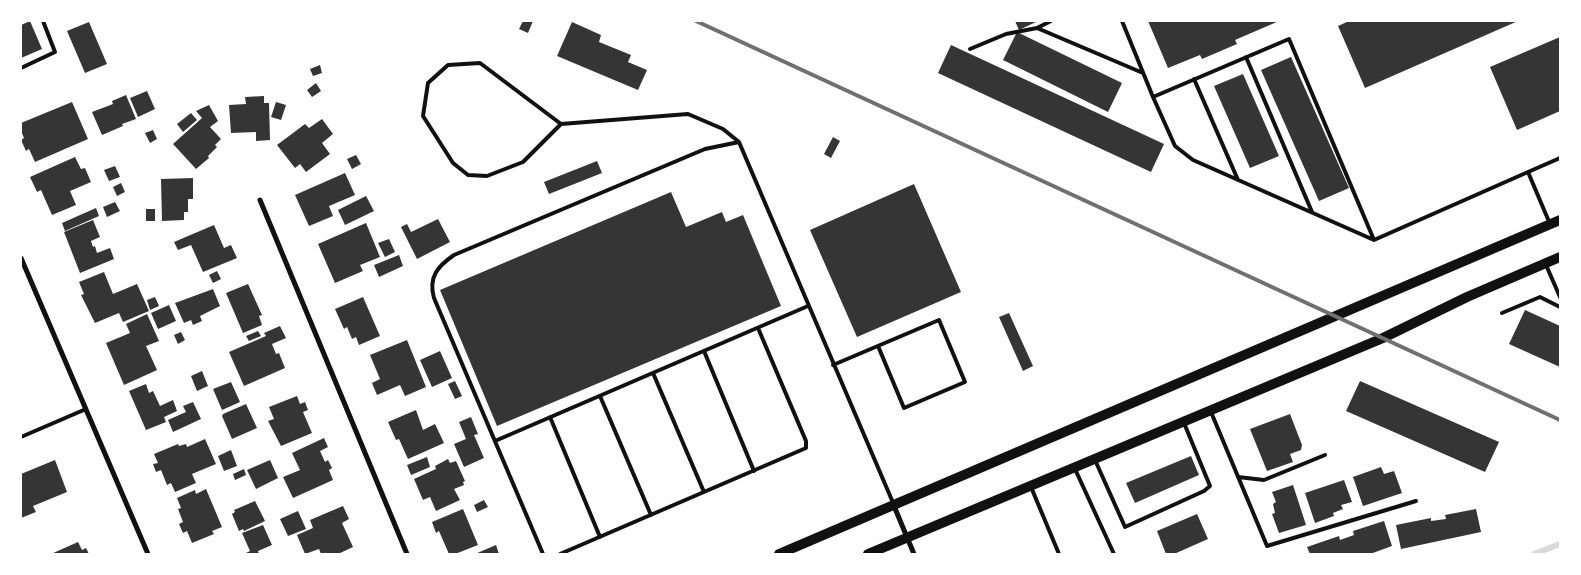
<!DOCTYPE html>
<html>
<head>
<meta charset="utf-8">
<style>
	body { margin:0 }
	#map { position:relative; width:1581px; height:575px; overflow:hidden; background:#fff; font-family:Commissioner,sans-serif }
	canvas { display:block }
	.frame { position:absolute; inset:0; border:22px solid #fff; pointer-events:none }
</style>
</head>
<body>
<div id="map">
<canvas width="1581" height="575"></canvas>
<div class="frame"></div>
</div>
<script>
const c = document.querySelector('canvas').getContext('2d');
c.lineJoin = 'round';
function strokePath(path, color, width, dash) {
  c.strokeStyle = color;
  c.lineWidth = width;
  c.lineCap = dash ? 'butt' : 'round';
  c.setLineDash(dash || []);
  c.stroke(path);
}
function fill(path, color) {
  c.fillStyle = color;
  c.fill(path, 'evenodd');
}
strokePath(new Path2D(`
	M1534,554L1560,544`), '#d9d9d9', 6);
fill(new Path2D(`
	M30,21L42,49L21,58V25Z
	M523,21H533L528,33L519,29Z
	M1015,21H1038L1019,30Z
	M1148,21H1279L1235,40L1237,44L1202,59L1200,55L1168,68Z
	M1349,21H1518L1365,88L1338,26Z
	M89,22L107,64L85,73L67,31Z
	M572,22L601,35L599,42L631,55L628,62L647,70L638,90L557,56Z
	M1017,32L1122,83L1108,112L1003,60Z
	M1560,37V111L1517,130L1490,67Z
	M951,45L1164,144L1151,172L938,73Z
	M1291,57L1349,188L1319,201L1261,70Z
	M320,65L322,73L313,76L310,69Z
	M1243,74L1279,156L1250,168L1214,86Z
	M316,83L321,91L312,97L307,90Z
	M147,91L155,109L138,117L130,98Z
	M126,95L136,119L122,124L123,126L102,135L92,112L113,104L112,101Z
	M264,96V103H269L270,140L256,141V132L231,133L229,105L246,104L245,97Z
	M72,102L88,139L35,162L29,149L26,151L21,140L24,138L21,131V123Z
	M276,102L286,105L281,120L271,117Z
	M209,105L218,121L210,127L221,139L215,145L217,147L208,156L209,158L196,169L173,144L202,118L196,111Z
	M191,113L197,120L183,132L177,124Z
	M322,119L333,134L322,143L330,154L306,172L300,164L295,168L277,145L305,124L309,128Z
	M153,130L157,139L150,143L145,133Z
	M833,137L840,141L831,158L824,154Z
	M356,155L361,164L352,169L347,159Z
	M75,157L81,169L85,168L91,182L70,191L76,205L52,215L41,190L37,192L30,177Z
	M597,161L602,173L549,194L544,182Z
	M115,166L120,177L109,181L104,170Z
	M345,173L355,195L329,206L333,216L309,226L295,195Z
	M193,178V199H188V212H184V220L162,221L161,179Z
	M121,183L125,192L117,196L113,187Z
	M914,184L961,292L857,337L810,230Z
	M671,192L686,227L722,212L726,222L743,215L781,306L497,426L440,290Z
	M366,196L374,211L345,225L338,210Z
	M115,202L120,211L107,217L103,207Z
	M96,208L99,216L65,231L62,223Z
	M146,209H155V221H146Z
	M438,219L450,242L417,259L401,227L407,224L411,232Z
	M93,220L100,237L91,241L93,247L95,246L97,253L110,248L114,259L80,273L64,232Z
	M366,223L380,257L360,265L363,271L335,283L318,244Z
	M214,225L224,248L231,245L237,258L203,272L191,245L178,250L174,242Z
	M389,239L395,252L385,257L378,243Z
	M399,255L403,266L379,277L374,265Z
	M217,271L221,279L213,283L209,275Z
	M104,272L113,294L137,284L149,311L123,322L119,313L95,323L81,295L84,294L79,282Z
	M248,284L262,315L259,316L262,325L243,333L226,293Z
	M213,289L220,306L200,316L202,321L193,325L191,320L184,323L175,303Z
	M155,297L159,306L150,310L147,300Z
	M363,297L380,336L359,345L356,337L352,339L347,327L344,329L335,309Z
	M169,305L176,321L158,329L151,313Z
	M1525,310L1560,326V367L1509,344Z
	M1009,313L1033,366L1023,371L999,317Z
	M147,314L159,341L146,346L157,370L124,385L106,343L130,333L126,324Z
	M280,326L286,338L272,344L276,354L279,353L285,368L244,386L229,352L266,336L264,333Z
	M258,331L261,336L249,341L246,336Z
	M181,332L185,340L178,344L174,335Z
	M407,340L426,387L405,396L400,385L377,395L372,383L380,379L370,355Z
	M440,351L452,378L432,387L420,360Z
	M202,371L208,386L197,391L191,376Z
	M455,381L462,396L455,399L448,384Z
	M1360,381L1499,442L1485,472L1346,411Z
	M231,382L240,402L222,410L213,389Z
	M146,384L149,393L153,391L160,406L173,400L177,411L164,417L166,422L146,430L129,391Z
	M297,396L300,404L305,402L308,410L303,412L312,433L281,446L268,421L274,419L269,407Z
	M193,402L201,419L173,432L168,420L186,412L183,406Z
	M246,404L257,428L232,439L222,416L223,414Z
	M416,410L423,430L435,424L444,443L408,459L399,439L396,440L388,422Z
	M1290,414L1302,445L1301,450L1290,454L1293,462L1267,471L1250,429Z
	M471,417L478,434L474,435L484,458L464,467L454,444L466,439L459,422Z
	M324,438L328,447L320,451L325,462L328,460L332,468L329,470L333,480L293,498L283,477L300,470L292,453Z
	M205,439L216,464L192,474L196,483L175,492L171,483L167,485L161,470L156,472L153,464L158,463L154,454L178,444L179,446L186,444L187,447Z
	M231,450L237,466L224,471L218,456Z
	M1191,456L1199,475L1135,503L1126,483Z
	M427,457L430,467L411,475L407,465Z
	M448,459L450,463L456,461L465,481L463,482L464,485L454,489L460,500L436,511L430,497L423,500L414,479L436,469L435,466Z
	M55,460L67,492L33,506L36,512L21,518V474Z
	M270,460L278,478L256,489L247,470Z
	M1381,467L1384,474L1394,471L1402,493L1363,506L1353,477Z
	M244,469L246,475L235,480L233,474Z
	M1344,480L1352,502L1341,505L1343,509L1333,513L1334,516L1315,523L1305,493Z
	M1293,485L1306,525L1279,533L1272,514L1275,513L1273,504L1276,502L1272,492Z
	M206,489L222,527L212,531L214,534L192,543L187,531L183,533L179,524L183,522L178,509L181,508L177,498L195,490L196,494Z
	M484,500L488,507L477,512L474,505Z
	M255,501L265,521L244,531L243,529L239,531L232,514L235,512L234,510Z
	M343,506L349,519L342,523L353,547L338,554H321L319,549L305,554L297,535L313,528L310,520Z
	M463,509L478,545L455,554H449L439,531L436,533L432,522Z
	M1476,509L1481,532L1401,549L1396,525L1431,518V521L1446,519L1445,515Z
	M298,511L306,529L288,536L280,519Z
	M1197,514L1208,539L1174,554H1166L1157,531Z
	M1384,521L1392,546L1370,554H1310L1307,547L1339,536L1340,540L1354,535L1353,531Z
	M263,525L272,545L258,551L259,554H244L250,551L242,533Z
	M78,542L82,550L86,548L89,554H51Z
	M496,545L499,554H475Z`), '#353535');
strokePath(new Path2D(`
	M1122,21L1153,97
	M1037,28L1143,73
	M970,49L1006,34L1037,28L1051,21
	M1246,57L1312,212
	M21,68L55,52L43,21
	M1194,79L1238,180
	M561,124L523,162L487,176L468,175L453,163L423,116L428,83L448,65L480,63L561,124L688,114L723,129L739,142
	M1528,172L1560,158
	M1374,240L1289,39L1153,97L1175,146L1193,160L1374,240L1528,172L1550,224
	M1546,265L1560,297
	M1502,313L1540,297L1560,307
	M704,351L754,471
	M833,365L939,320L965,382L904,408L878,346
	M653,373L704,492
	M600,396L651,515
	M1211,412L1267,546L1416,501
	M550,417L600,537
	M21,437L86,409
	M495,441L808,306
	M1095,460L1125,527L1204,491L1210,486L1184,423
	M1075,469L1114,554
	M1238,477L1264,480L1325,455
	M1031,487L1059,554
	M543,554L434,298C428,277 438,266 454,255L705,149L739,142L894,505
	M560,554L806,448V441L758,328`), '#111', 4);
strokePath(new Path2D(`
	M260,200L407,554
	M21,258L148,554
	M894,506L914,554`), '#111', 5);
strokePath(new Path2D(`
	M779,554L1560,220
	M868,554L1383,338L1467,297L1560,257`), '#111', 10);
strokePath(new Path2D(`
	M696,21L1560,420`), '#707070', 4);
</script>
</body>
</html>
